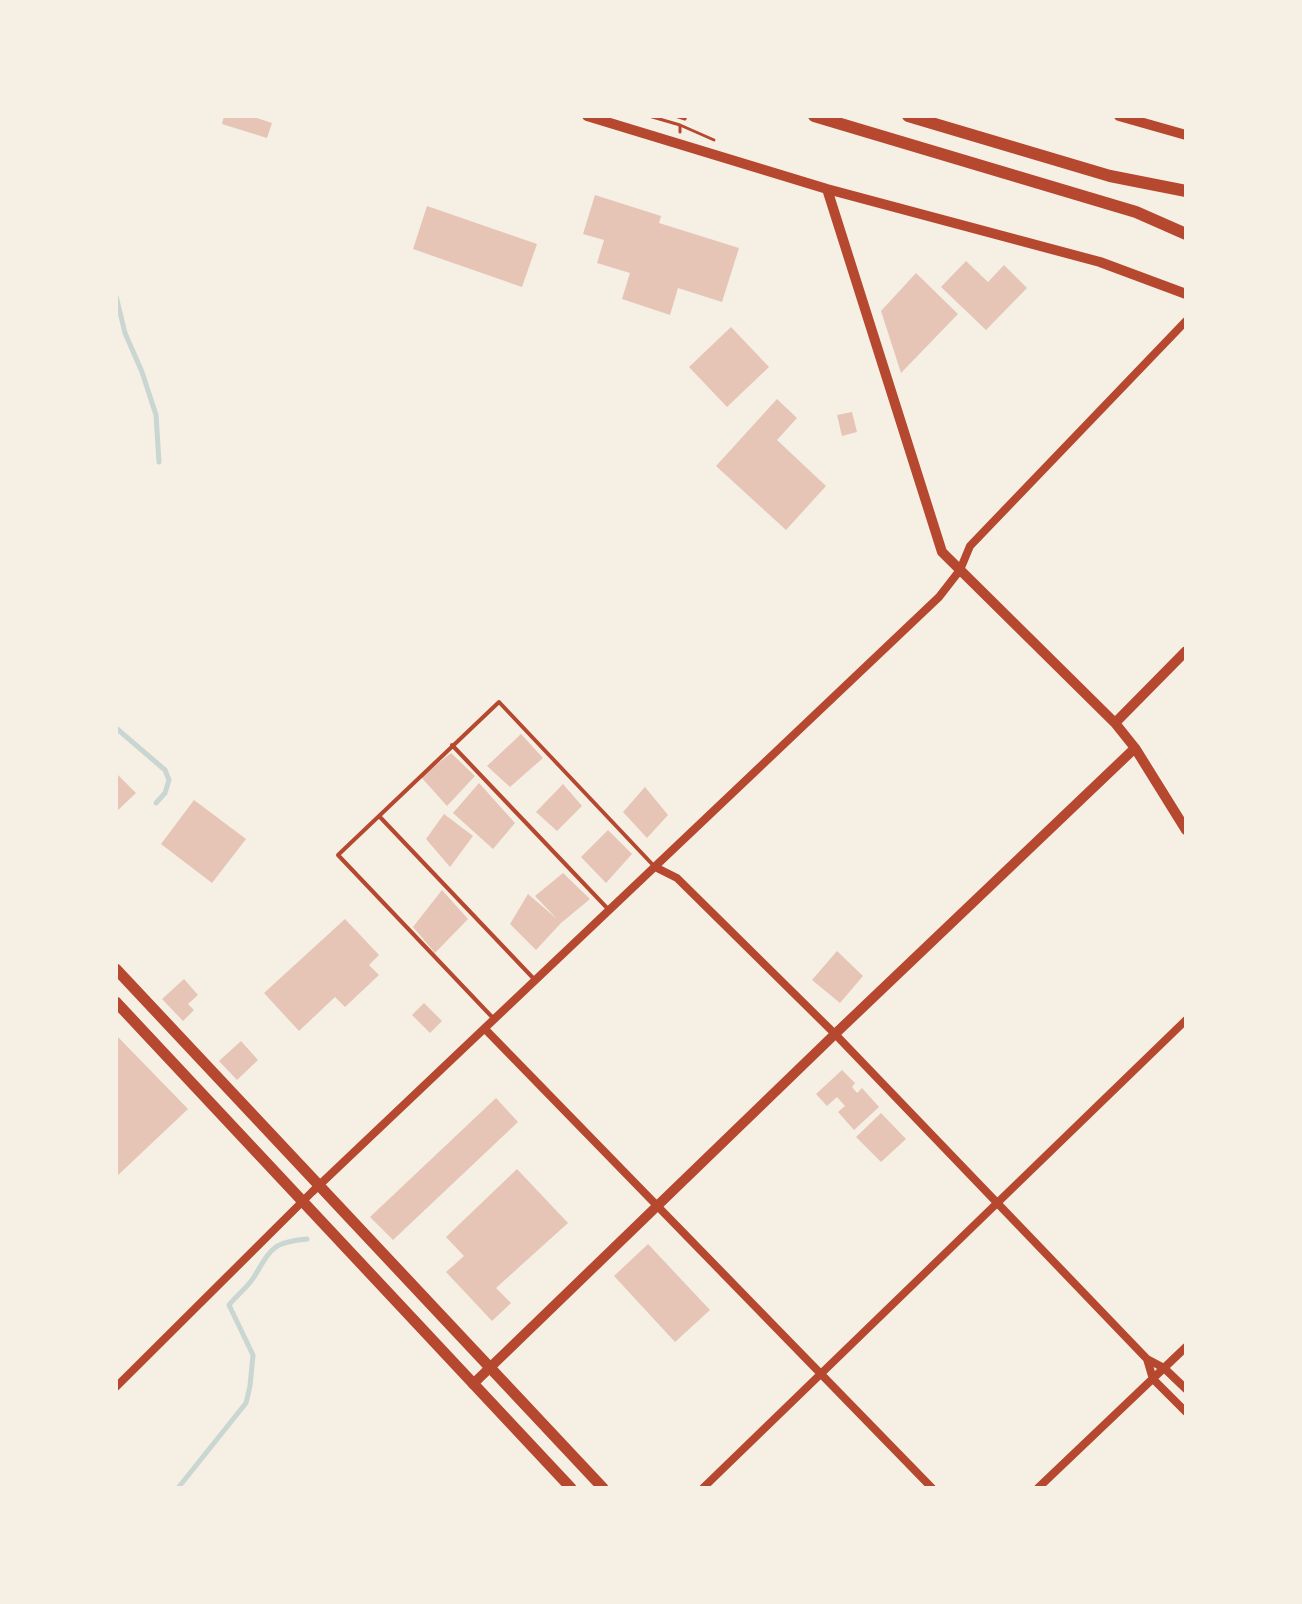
<!DOCTYPE html>
<html>
<head>
<meta charset="utf-8">
<style>
	body { margin:0 }
	#map { position:relative; width:1302px; height:1604px; overflow:hidden; background:#f6efe4; font-family:Inter,sans-serif }
	canvas { display:block }
	.frame { position:absolute; inset:0; border:118px solid #f6efe4; pointer-events:none }
</style>
</head>
<body>
<div id="map">
<canvas width="1302" height="1604"></canvas>
<div class="frame"></div>
</div>
<script>
const c = document.querySelector('canvas').getContext('2d');
c.lineJoin = 'round';
function strokePath(path, color, width, dash) {
  c.strokeStyle = color;
  c.lineWidth = width;
  c.lineCap = dash ? 'butt' : 'round';
  c.setLineDash(dash || []);
  c.stroke(path);
}
function fill(path, color) {
  c.fillStyle = color;
  c.fill(path, 'evenodd');
}
strokePath(new Path2D(`
	M116,296L125,333L142,372L156,415L159,462
	M116,728L165,770L169,780L165,793L156,803
	M178,1488L246,1403L250,1386L253,1355L229,1305C237,1295 247,1288 254,1277C271,1249 272,1242 307,1239`), '#c9d6d2', 5);
fill(new Path2D(`
	M224,116H251L272,123L267,138L222,124Z
	M595,195L661,216L659,223L739,248L722,302L678,288L670,315L622,299L630,273L597,263L604,240L583,234Z
	M427,206L537,244L522,287L413,249Z
	M966,261L988,282L1004,265L1027,288L986,330L941,287Z
	M916,273L958,314L901,373L881,311Z
	M731,327L769,367L727,407L689,367Z
	M777,399L797,418L777,440L826,486L786,530L716,466Z
	M852,412L857,432L842,436L837,415Z
	M521,734L543,758L510,787L487,766Z
	M451,753L475,776L447,806L421,777Z
	M116,773L136,793L116,812Z
	M479,783L515,823L493,849L453,813Z
	M563,784L582,806L557,831L536,812Z
	M645,787L668,815L647,838L623,812Z
	M194,800L246,839L212,883L161,844Z
	M444,814L473,836L450,867L426,839Z
	M608,830L632,854L606,883L581,857Z
	M563,873L590,899L561,923L536,950L510,924L528,894L557,919L535,896Z
	M442,890L468,919L435,953L413,927Z
	M345,919L379,955L369,965L379,975L345,1007L335,997L299,1031L264,993Z
	M837,951L863,976L840,1003L812,980Z
	M184,979L198,995L188,1004L194,1010L183,1021L162,999Z
	M424,1003L442,1021L430,1033L412,1015Z
	M116,1035L188,1109L116,1177Z
	M241,1041L258,1060L237,1080L219,1061Z
	M842,1070L855,1083L852,1087L857,1093L862,1088L879,1107L854,1130L838,1112L845,1106L837,1097L827,1106L816,1094Z
	M496,1098L518,1122L393,1240L370,1217Z
	M881,1113L906,1139L881,1162L856,1137Z
	M517,1169L568,1223L496,1288L511,1303L492,1321L446,1272L464,1256L446,1237Z
	M648,1244L710,1310L675,1342L614,1276Z`), '#e6c5b7');
strokePath(new Path2D(`
	M649,116L680,125V132
	M675,116L685,119L686,116
	M680,125L714,140`), '#b5482f', 3);
strokePath(new Path2D(`
	M452,745L608,909
	M379,816L534,979
	M493,1018L338,855L499,702L653,865`), '#b5482f', 4);
strokePath(new Path2D(`
	M655,867L677,878L835,1034L1147,1359L1164,1368L1186,1389
	M485,1029L932,1488
	M1147,1359L1153,1379L1186,1412
	M116,1387L312,1192L939,597L960,570L970,546L1186,321
	M703,1488L1186,1020
	M1038,1488L1186,1347`), '#b5482f', 8);
strokePath(new Path2D(`
	M587,116L827,189L1100,262L1186,294
	M1119,116L1186,135
	M827,189L942,552L1115,723L1135,748L1186,830
	M1115,723L1186,651
	M473,1384L835,1034L1135,748`), '#b5482f', 10);
strokePath(new Path2D(`
	M116,969L603,1488
	M116,1002L571,1488`), '#b5482f', 11);
strokePath(new Path2D(`
	M814,116L1136,212L1186,234
	M908,116L1110,176L1186,191`), '#b5482f', 12);
</script>
</body>
</html>
